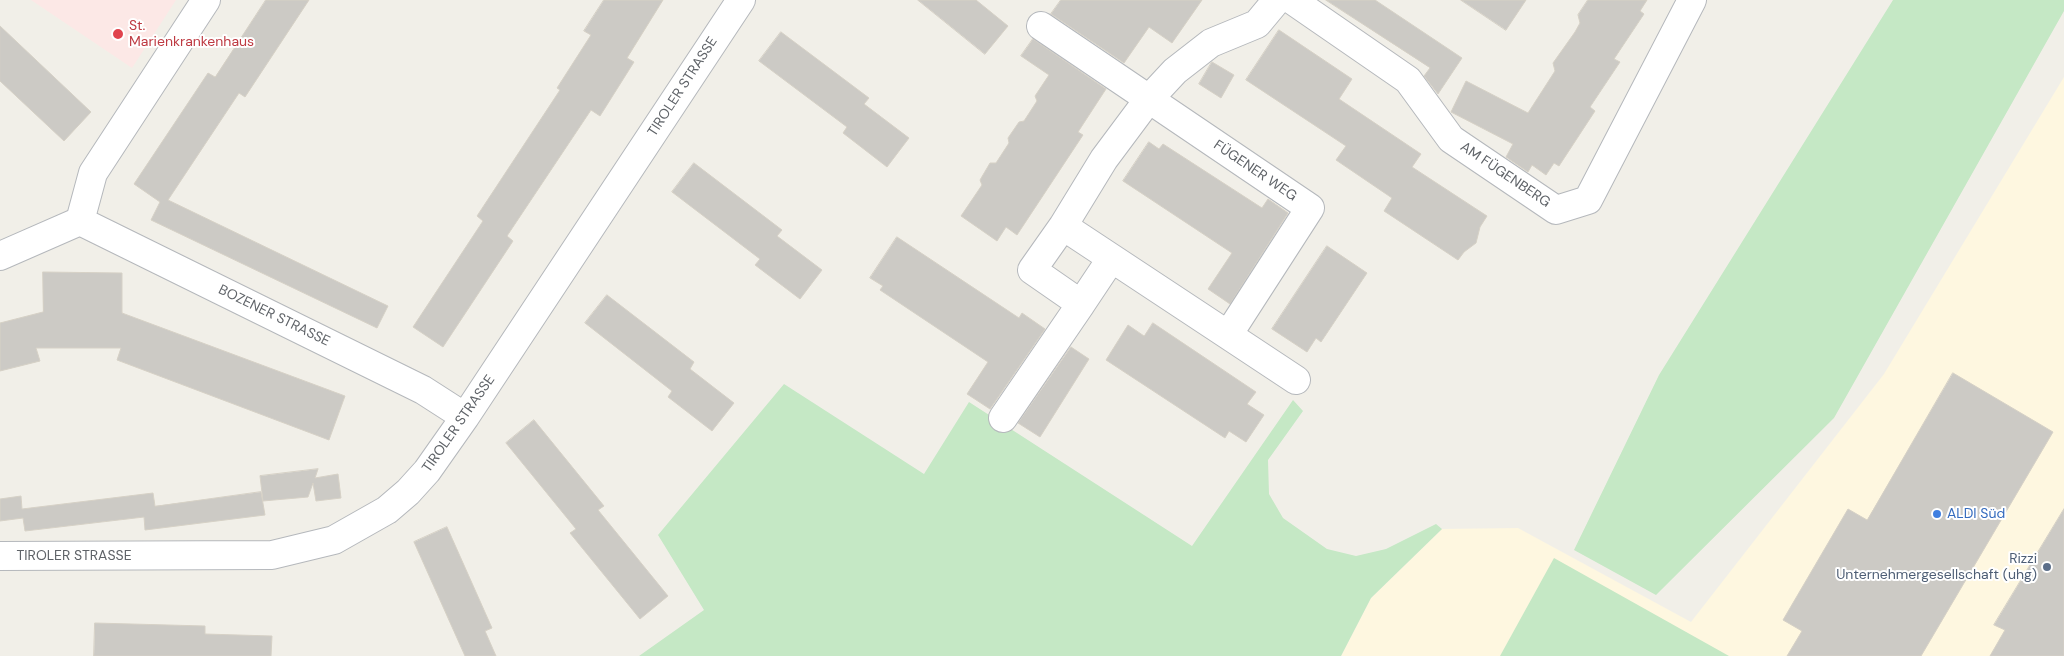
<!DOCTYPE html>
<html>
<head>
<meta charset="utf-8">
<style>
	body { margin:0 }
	canvas { display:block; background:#f1efe8 }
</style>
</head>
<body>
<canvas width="2064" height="656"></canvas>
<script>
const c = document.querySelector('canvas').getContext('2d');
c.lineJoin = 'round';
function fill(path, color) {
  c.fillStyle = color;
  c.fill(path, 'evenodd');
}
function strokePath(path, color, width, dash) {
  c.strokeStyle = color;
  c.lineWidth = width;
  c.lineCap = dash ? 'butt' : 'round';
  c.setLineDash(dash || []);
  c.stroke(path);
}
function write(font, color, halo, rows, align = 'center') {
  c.font = font + ' "DM Sans",sans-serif';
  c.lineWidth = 4;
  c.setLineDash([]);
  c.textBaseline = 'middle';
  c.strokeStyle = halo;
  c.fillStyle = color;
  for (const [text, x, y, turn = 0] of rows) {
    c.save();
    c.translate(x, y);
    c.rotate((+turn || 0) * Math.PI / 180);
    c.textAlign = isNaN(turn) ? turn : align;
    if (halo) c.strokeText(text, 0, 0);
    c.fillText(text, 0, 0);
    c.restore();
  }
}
fill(new Path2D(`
	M2064,77V656H1341L1371,598L1442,529L1518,528L1691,622L1884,374Z`), '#fef7e0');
fill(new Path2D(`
	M31,0H176L132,68Z`), '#fce8e6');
fill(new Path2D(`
	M1893,0H2064V11L1834,418L1656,595L1574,550L1659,375Z
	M784,384L924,474L969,402L1192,546L1293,400L1303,411L1268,460L1269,494L1283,518L1327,549L1356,556L1386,549L1436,524L1442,529L1371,598L1341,656H639L704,610L658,535Z
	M1554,558L1729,656H1500Z`), '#c5e8c5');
const building = new Path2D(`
	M266,0H309L245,97L239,93L168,200L388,306L377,328L151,220L160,202L134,184L208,73L215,77Z
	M604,0H663L627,58L634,62L600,116L591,110L507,236L513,241L443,347L413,327L483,221L477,216L560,90L557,88L591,35L584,31Z
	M918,0H976L1008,26L985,54Z
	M1061,0H1202L1172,43L1149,27L1124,63L1051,14Z
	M1326,0H1375L1462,58L1438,94L1424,76L1430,68Z
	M1461,0H1526L1506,30Z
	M1588,0H1647L1640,11L1644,14L1614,59L1620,62L1590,107L1595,111L1559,166L1554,163L1546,175L1532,165L1528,172L1506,157L1513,144L1451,112L1466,81L1528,113L1555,71L1553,63L1575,32L1580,23L1578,15Z
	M0,26L91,112L64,141L0,81Z
	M1279,30L1352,79L1339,99L1421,154L1412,167L1487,216L1480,227L1476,243L1464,252L1458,260L1384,211L1392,198L1336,160L1346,146L1246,80Z
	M781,32L869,98L864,104L909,138L887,167L843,133L847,127L759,61Z
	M1033,39L1106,89L1078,132L1083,135L1017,235L1006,227L997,241L961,216L982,185L980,180L990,163H996L1009,143L1008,138L1019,122L1024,121L1037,101L1035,96L1049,75L1021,56Z
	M1212,62L1234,75L1221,98L1199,84Z
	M1149,142L1159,149L1163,144L1262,208L1268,199L1288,213L1230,304L1208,289L1232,253L1123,181Z
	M694,163L782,230L777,236L822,270L800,299L755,265L760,259L672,192Z
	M897,237L1019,318L1022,313L1045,329L990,409L967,394L988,362L880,290L883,286L870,278Z
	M1327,246L1367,273L1321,342L1316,338L1307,352L1272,329Z
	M43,272L122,273V313L345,396L329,440L117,360L121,348H36L40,361L0,371V323L43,312Z
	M607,295L694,362L690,369L734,403L712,431L668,397L672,391L585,323Z
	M1153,323L1256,392L1247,404L1264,415L1246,442L1229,431L1225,438L1106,360L1128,325L1144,336Z
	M1071,347L1089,359L1040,437L1018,423Z
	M1953,373L2053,432L1921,656H1787L1802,631L1783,620L1848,509L1867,520Z
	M534,420L604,506L598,510L668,596L640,619L570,533L576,529L506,443Z
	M318,469L315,478L338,474L341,498L316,501L313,483L308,497L263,501L260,476Z
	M261,492L265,515L145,530L144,517L25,531L23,518L0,521V499L21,496L22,509L153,493L155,506Z
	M2064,509V656H1990L2005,630L1994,625Z
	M447,527L492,628L485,631L496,656H465L414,542Z
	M95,623L205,626V634L272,636L271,656H94Z`);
fill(building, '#cccac5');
strokePath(building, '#d6d1c6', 1);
const minor = new Path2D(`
	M1292,0L1408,80L1451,139L1556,210L1588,200L1692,0
	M1041,26L1310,208L1228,335L1063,226L1104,159L1148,100L1175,71L1211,43L1257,24L1277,0
	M80,221L423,390L465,417
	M80,221L93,173L206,0
	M1063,226L1032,270L1081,304L1111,259
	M0,256L80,221
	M1228,335L1296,380
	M1003,418L1081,304
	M0,556L272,555L334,540L387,510L408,492L427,471L465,417L741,0`);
strokePath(minor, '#b5b8bc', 30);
strokePath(minor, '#fff', 28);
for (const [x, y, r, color] of [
	[118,34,6,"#e0444e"],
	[1937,514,5,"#3f7fe0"],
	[2047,567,5,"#5c6f8a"]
]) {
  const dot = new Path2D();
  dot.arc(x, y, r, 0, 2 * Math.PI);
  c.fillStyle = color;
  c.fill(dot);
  strokePath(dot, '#fff', 2);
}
write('14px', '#be3a42', '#fff', [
	["St.",129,26],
	["Marienkrankenhaus",129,42]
], 'left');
write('14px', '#5f6368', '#fff', [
	["TIROLER STRASSE",683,87,-57],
	["FÜGENER WEG",1255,171,34],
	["AM FÜGENBERG",1505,175,34],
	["BOZENER STRASSE",274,316,26],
	["TIROLER STRASSE",459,424,-55],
	["TIROLER STRASSE",74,556]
]);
write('14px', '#366cbe', '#fff', [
	["ALDI Süd",1947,514]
], 'left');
write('14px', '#4e5e75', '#fff', [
	["Rizzi",2037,559],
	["Unternehmergesellschaft (uhg)",2037,575]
], 'right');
</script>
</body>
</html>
